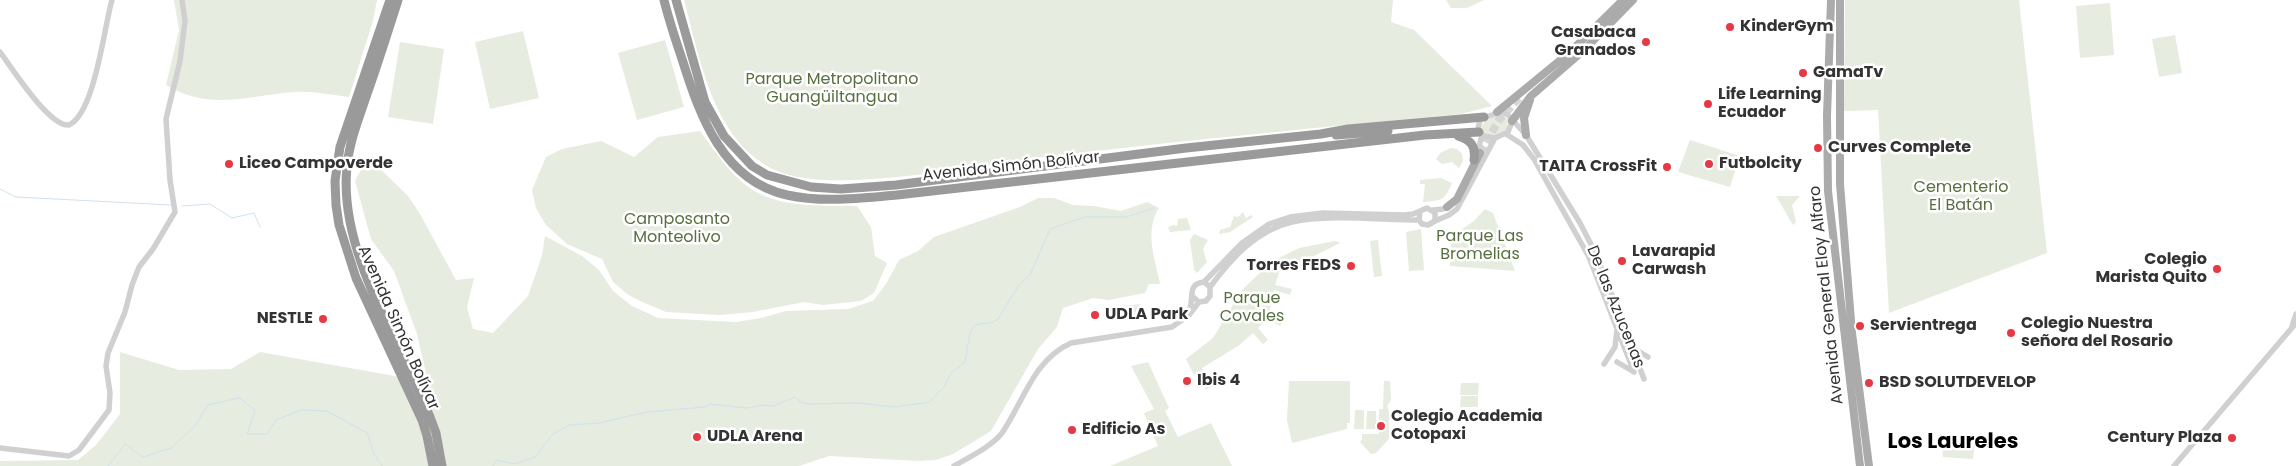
<!DOCTYPE html>
<html>
<head>
<meta charset="utf-8">
<style>
	body { margin:0 }
	canvas { display:block; background:#fff }
</style>
</head>
<body>
<canvas width="2296" height="466"></canvas>
<script>
const c = document.querySelector('canvas').getContext('2d');
c.lineJoin = 'round';
function fill(path, color) {
  c.fillStyle = color;
  c.fill(path, 'evenodd');
}
function strokePath(path, color, width, dash) {
  c.strokeStyle = color;
  c.lineWidth = width;
  c.lineCap = dash ? 'butt' : 'round';
  c.setLineDash(dash || []);
  c.stroke(path);
}
function write(font, color, halo, rows, align = 'center') {
  c.font = font + ' Poppins,sans-serif';
  c.lineWidth = 5;
  c.setLineDash([]);
  c.textBaseline = 'middle';
  c.strokeStyle = halo;
  c.fillStyle = color;
  for (const [text, x, y, turn = 0] of rows) {
    c.save();
    c.translate(x, y);
    c.rotate((+turn || 0) * Math.PI / 180);
    c.textAlign = isNaN(turn) ? turn : align;
    if (halo) c.strokeText(text, 0, 0);
    c.fillText(text, 0, 0);
    c.restore();
  }
}
fill(new Path2D(`
	M174,0H377L373,21L349,97C332,95 312,91 295,92C248,95 211,112 166,85L179,30Z
	M684,0H1393L1391,22L1414,30L1492,106L1461,114C1325,127 1188,140 1052,156C984,164 916,179 847,180C819,181 784,179 761,162C711,128 699,55 684,0Z
	M1446,0H1484L1467,8H1451Z
	M1845,0H2019L2047,253L1889,313L1878,110L1844,111Z
	M2110,3L2114,55L2080,58L2076,6Z
	M523,31L539,98L490,109L475,42Z
	M2175,35L2182,73L2159,77L2152,39Z
	M665,40L684,107L637,120L618,53Z
	M400,42L444,49L433,124L388,117Z
	M1498,116L1508,119L1507,129L1496,135H1485L1481,130C1482,120 1489,118 1498,116Z
	M700,131C714,150 728,172 748,187C779,209 821,205 857,206L871,227L875,256L887,263L874,293L861,301L823,305L804,302L753,312L719,315L666,312L640,301L627,294L613,282L602,259L567,244L546,225L536,208L532,190L546,157L562,149L601,141L634,157L658,137Z
	M1690,140L1740,156L1730,187L1678,172Z
	M1451,148L1457,149L1462,154L1463,161L1459,168L1452,162L1442,164L1436,159L1440,153Z
	M368,157L408,196L420,214L456,280L474,278L467,307L473,329L493,333L528,296L542,256L545,236L582,256L599,270L613,291L632,306L658,318L736,322L761,318L786,311L848,309L873,301L886,284L899,260L918,251L934,237L1020,207L1038,198H1054L1073,205L1094,206L1121,211L1147,202L1159,208C1144,231 1155,259 1160,284H1149L1145,293L1109,300L1093,298L1063,308L1057,327L1038,349L991,431L973,442L953,454L936,460L918,461L829,456L799,466H0V461L78,460L96,445L120,414V352L179,370L231,369L260,352L428,382L417,334L394,271L371,239L355,181Z
	M1441,178L1452,183C1444,202 1442,200 1423,202L1425,184H1420V180Z
	M1776,196H1800L1792,205L1796,222L1793,225Z
	M1485,209L1493,213L1515,271L1450,266L1451,237L1474,221Z
	M1243,212L1246,218L1251,215L1253,217L1230,232L1219,234L1220,230L1230,227L1234,216L1238,217Z
	M1187,218L1191,230L1170,232L1168,227L1173,225L1177,226L1178,219Z
	M1421,229L1424,270L1409,271L1406,232Z
	M1194,234L1208,240L1203,249L1207,262L1197,273L1194,270L1190,240Z
	M1378,240L1382,276L1374,277L1370,241Z
	M1335,241L1340,243L1310,258L1303,268L1283,261L1275,285L1292,289L1290,295L1274,290L1268,317L1282,323L1280,326L1267,319L1258,328L1268,340L1263,344L1253,333L1238,346L1202,368L1215,384L1206,390L1196,373L1194,375L1186,359L1213,338L1242,290L1271,262L1299,248Z
	M1140,304L1141,318L1115,321L1113,307Z
	M1148,362L1169,408L1165,411L1178,437L1211,423L1232,466H1110L1158,446L1144,413L1154,409L1131,366Z
	M1289,381H1350V423H1347V429L1292,443L1287,420Z
	M1384,381H1390L1391,400L1387,406L1389,411V439L1376,453L1371,454L1360,442L1362,440V434H1379V409H1383Z
	M1461,383H1479L1478,395H1460Z
	M1461,396H1478V407H1460Z
	M1355,410H1364V429H1354Z
	M1367,411H1376V429H1366Z
	M1941,435L1975,437L1973,459L1943,457Z`), '#e6ecdf');
strokePath(new Path2D(`
	M0,189L16,197L171,205
	M182,206L210,204L232,218L254,213L260,227
	M108,466L125,444L143,457L171,448L194,427L208,405L239,398L255,410L247,434H267L276,420L301,410L327,411L367,433L374,454L382,466
	M493,466L496,460L515,464L535,457L553,434L569,425L599,423L647,412L704,407L711,404L746,408L763,405L774,406L795,397L802,403L809,404L858,403L894,407L930,402L944,386L951,373L965,362L970,332L975,325L993,322L998,319L1019,285L1030,275L1050,229L1085,217H1126L1154,208`), '#cfe2ee', 1);
strokePath(new Path2D(`
	M1480,153L1499,120L1519,98`), '#d6d6d6', 8, [8, 4]);
strokePath(new Path2D(`
	M0,52C12,68 49,127 69,125C95,113 104,27 112,0
	M1512,122L1508,132L1495,138L1483,136L1478,129L1480,119L1501,112L1508,115L1526,135L1580,223L1596,254L1644,379
	M1506,134L1523,145L1534,159L1589,257L1634,372
	M1477,155L1482,135
	M1433,210L1443,209L1449,205
	M1435,221L1449,215L1457,209L1495,138
	M1204,282L1242,243L1269,224L1290,217L1323,213L1405,215L1413,214L1427,208L1435,213V221L1428,225L1422,224L1419,220L1420,212
	M1210,287C1231,259 1256,230 1292,222C1327,214 1382,220 1419,220
	M1188,312C1196,300 1185,284 1204,282L1210,287V296L1206,301L1199,302L1192,296
	M2292,326L2296,314
	M1633,348L1648,357
	M1617,362L1634,372
	M1604,364L1615,347L1617,330
	M0,448L69,456L79,450L109,410L110,393L106,366L108,353L125,312L132,285L139,267L153,249L175,212L170,180L166,119L180,61L185,21L182,0
	M954,466C969,457 991,447 1002,433C1024,401 1033,360 1071,343L1172,327L1189,315L1199,302
	M2174,466L2296,323`), '#d0d0d0', 5.5);
strokePath(new Path2D(`
	M1831,0L1827,116L1828,191L1860,466
	M1840,0V184L1852,333L1869,466
	M1497,112L1569,53L1623,0
	M1512,121L1531,96L1584,50L1633,0
	M1526,135L1524,118L1530,100
	M1447,207L1457,199L1480,153`), '#ababab', 8);
strokePath(new Path2D(`
	M390,0L340,147L335,181L336,205L339,225L356,278L422,420L427,436L433,466
	M398,0C388,31 378,63 367,94C359,118 349,142 347,167C338,250 399,341 430,417L436,433L442,466
	M664,0C669,21 676,41 683,62C700,116 723,181 787,195C823,203 861,198 897,195L1425,135L1479,132
	M676,0L705,102L724,136L752,166L767,175L811,187L841,189L896,185L1186,148L1321,134L1348,129L1484,117
	M1336,135L1388,131
	M1458,136C1471,140 1476,146 1474,160`), '#9a9a9a', 9);
for (const [x, y, r, color] of [
	[1730,27,5,"#e63946"],
	[1646,42,5,"#e63946"],
	[1803,73,5,"#e63946"],
	[1708,104,5,"#e63946"],
	[1818,148,5,"#e63946"],
	[229,164,5,"#e63946"],
	[1709,164,5,"#e63946"],
	[1667,167,5,"#e63946"],
	[1622,261,5,"#e63946"],
	[1351,266,5,"#e63946"],
	[2217,269,5,"#e63946"],
	[1095,315,5,"#e63946"],
	[323,319,5,"#e63946"],
	[1860,326,5,"#e63946"],
	[2011,333,5,"#e63946"],
	[1187,381,5,"#e63946"],
	[1869,383,5,"#e63946"],
	[1381,426,5,"#e63946"],
	[1072,430,5,"#e63946"],
	[697,437,5,"#e63946"],
	[2232,438,5,"#e63946"]
]) {
  const dot = new Path2D();
  dot.arc(x, y, r, 0, 2 * Math.PI);
  c.fillStyle = color;
  c.fill(dot);
  strokePath(dot, '#fff', 2);
}
write('bold 16px', '#333', '#fff', [
	["KinderGym",1740,27],
	["Casabaca",1636,33,"right"],
	["Granados",1636,51,"right"],
	["GamaTv",1813,73],
	["Life Learning",1718,95],
	["Ecuador",1718,113],
	["Curves Complete",1828,148],
	["Liceo Campoverde",239,164],
	["Futbolcity",1719,164],
	["TAITA CrossFit",1657,167,"right"],
	["Lavarapid",1632,252],
	["Carwash",1632,270],
	["Colegio",2207,260,"right"],
	["Marista Quito",2207,278,"right"],
	["Torres FEDS",1341,266,"right"],
	["UDLA Park",1105,315],
	["NESTLE",313,319,"right"],
	["Colegio Nuestra",2021,324],
	["señora del Rosario",2021,342],
	["Servientrega",1870,326],
	["Ibis 4",1197,381],
	["BSD SOLUTDEVELOP",1879,383],
	["Colegio Academia",1391,417],
	["Cotopaxi",1391,435],
	["Edificio As",1082,430],
	["UDLA Arena",707,437],
	["Century Plaza",2222,438,"right"]
], 'left');
write('16px', '#56703f', '#fff', [
	["Parque Metropolitano",832,80],
	["Guangüiltangua",832,98],
	["Cementerio",1961,188],
	["El Batán",1961,206],
	["Camposanto",677,220],
	["Monteolivo",677,238],
	["Parque Las",1480,237],
	["Bromelias",1480,255],
	["Parque",1252,299],
	["Covales",1252,317]
]);
write('16px', '#333', '#fff', [
	["Avenida Simón Bolívar",1011,167,-6],
	["Avenida General Eloy Alfaro",1827,295,-96],
	["De las Azucenas",1615,307,68],
	["Avenida Simón Bolívar",398,328,66]
]);
write('bold 21px', '#000', '#fff', [
	["Los Laureles",1953,443]
]);
</script>
</body>
</html>
